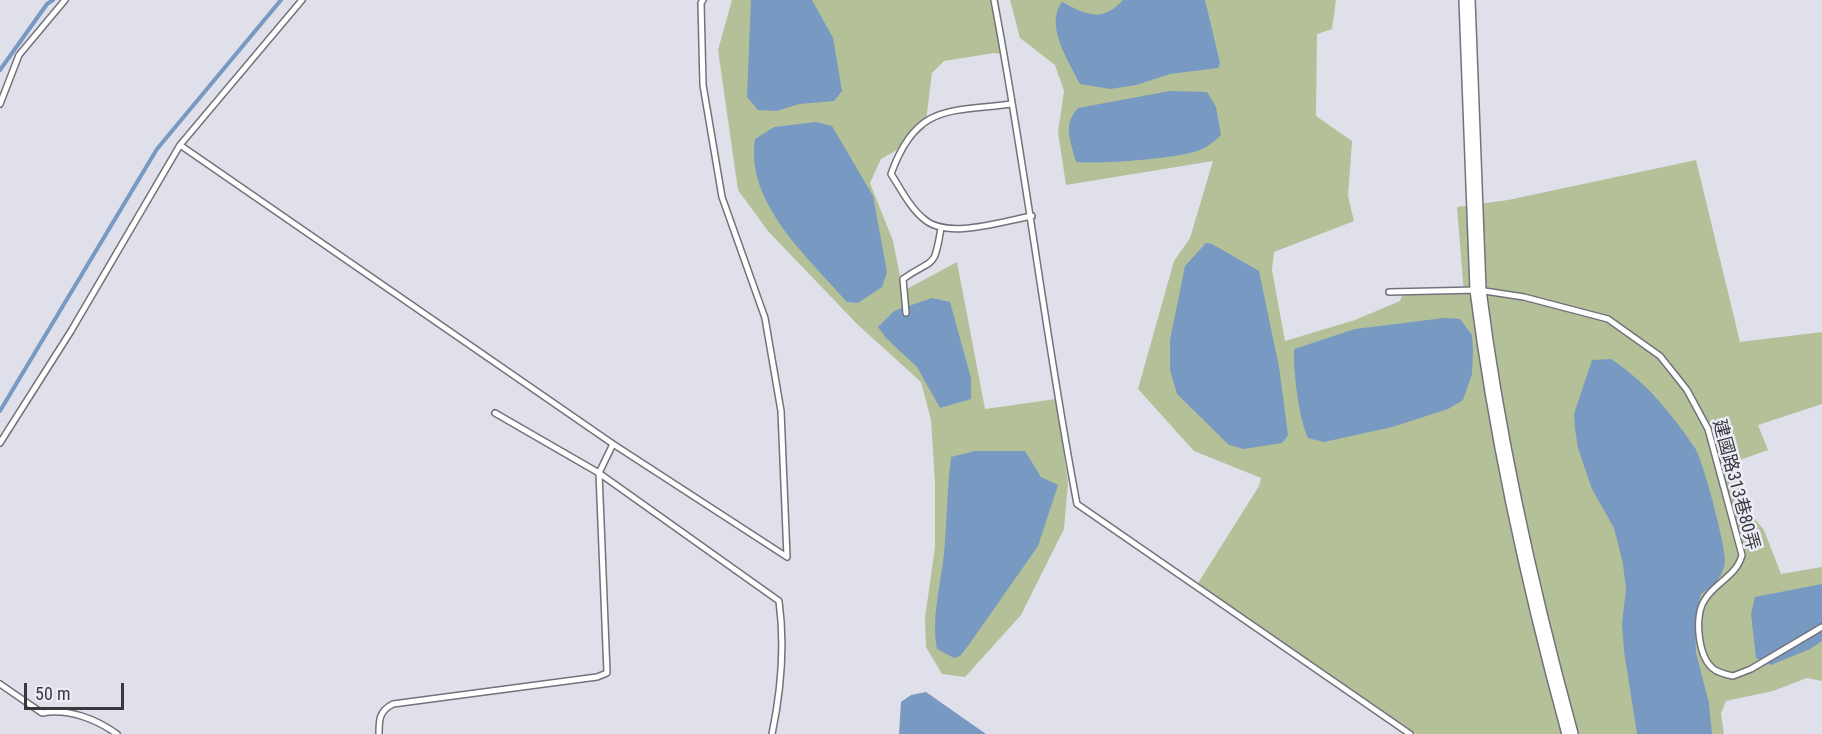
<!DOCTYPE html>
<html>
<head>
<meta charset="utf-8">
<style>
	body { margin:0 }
	#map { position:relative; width:1822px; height:734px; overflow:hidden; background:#e0e0eb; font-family:"Roboto Condensed",sans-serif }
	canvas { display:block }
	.scale { position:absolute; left:24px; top:683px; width:100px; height:27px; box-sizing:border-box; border:3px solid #39393d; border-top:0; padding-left:8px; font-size:18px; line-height:21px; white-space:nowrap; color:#39393d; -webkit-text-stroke:4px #ededf8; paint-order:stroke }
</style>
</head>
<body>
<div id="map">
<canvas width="1822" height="734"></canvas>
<div class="scale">50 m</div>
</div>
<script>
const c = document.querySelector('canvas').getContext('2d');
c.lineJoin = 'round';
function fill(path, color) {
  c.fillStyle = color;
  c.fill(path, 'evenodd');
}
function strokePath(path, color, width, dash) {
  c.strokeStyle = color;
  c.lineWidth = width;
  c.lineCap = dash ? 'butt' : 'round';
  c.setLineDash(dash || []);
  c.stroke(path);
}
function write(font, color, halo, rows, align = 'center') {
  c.font = font + ' "Roboto Condensed","Noto Sans TC",sans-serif';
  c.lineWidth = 5;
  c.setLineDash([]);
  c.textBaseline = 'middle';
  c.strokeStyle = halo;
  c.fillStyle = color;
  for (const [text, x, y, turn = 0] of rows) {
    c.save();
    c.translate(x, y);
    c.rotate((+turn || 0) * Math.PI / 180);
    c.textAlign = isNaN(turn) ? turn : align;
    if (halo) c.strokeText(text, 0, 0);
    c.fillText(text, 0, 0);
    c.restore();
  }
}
fill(new Path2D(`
	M732,0H998L1005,54L994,53L944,61L932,73L925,128L907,144L881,159L870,183L893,241L903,291L957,262L985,409L1056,399L1068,483L1064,529L1021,615L965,677L942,674L926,647L925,618L935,547V483L931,420L921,382L857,324L768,231L738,190L718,50Z
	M1010,0H1336L1332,29L1317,34L1316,116L1352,141L1348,196L1354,221L1274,252L1272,270L1285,341L1355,320L1400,301L1403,293L1464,294L1457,207L1508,200L1696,160L1740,342L1822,332V404L1758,425L1768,450L1737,461L1750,513L1764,530L1781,574L1822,567V681L1807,678L1773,691L1726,701L1721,714L1724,734H1416L1195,588L1259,486L1261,478L1194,451L1138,389L1174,261L1190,238L1213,161L1066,185L1058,132L1064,91L1055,65L1020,38Z`), '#b4c097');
fill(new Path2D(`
	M751,0H812L833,38L842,91L834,101L799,104L777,111L758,110L747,97Z
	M1123,0H1205L1220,63L1218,68L1170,74L1136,85L1110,89L1080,84C1069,62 1044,25 1062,2C1087,15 1102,23 1123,0Z
	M1170,91L1207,92L1216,107L1221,135C1213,143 1205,149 1194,152C1168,159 1103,164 1076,162C1071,142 1062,125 1078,108Z
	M816,122L832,126L873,196L887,272L882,287L858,303L847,302C808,257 745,203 755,139L774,127Z
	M1206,243L1212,244L1259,271L1279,367L1288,435L1282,443L1244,449L1229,445L1177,394L1170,370V340L1185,266Z
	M932,298L950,302L971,378V399L940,408L917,367L886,338L878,327L894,311Z
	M1444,318L1460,319L1472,335L1473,351L1472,374L1463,400L1448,409L1392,427L1324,442L1308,438C1299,419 1293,371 1294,349L1355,329Z
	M1611,359C1645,381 1672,414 1695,448C1703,460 1727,550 1725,563C1722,578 1713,586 1701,594L1695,620L1696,653L1709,703L1712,734H1637L1624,651L1622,624L1626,589L1623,564L1614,528L1592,489L1578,448L1575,429L1574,414L1592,360Z
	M975,451H1025L1041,477L1058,485L1038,546L968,646L960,656L954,658L937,649C931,618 941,584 944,553C947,521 947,489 951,457Z
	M1822,584V641L1810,649L1771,665L1756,658L1751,614L1755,597Z
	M926,692L986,734H899L901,702L911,695Z`), '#7899c2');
strokePath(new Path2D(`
	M0,70L47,4L53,0
	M0,411L157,149L281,0`), '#7899c2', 4);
const lane = new Path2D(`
	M994,0C1026,167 1045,337 1077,504L1410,734
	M0,104L19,55L65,0
	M1012,104C948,112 916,104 891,174C901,189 910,208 924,219C947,240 1003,221 1032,216
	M180,145L613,444L599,473L495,413
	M1389,292L1478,290L1524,297L1608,319L1660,356L1687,390L1708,429L1742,555C1737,576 1714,583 1704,601C1694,617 1698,659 1715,670C1720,673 1728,675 1733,676L1751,669L1822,627
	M906,313L903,279C934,257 934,271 941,228
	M0,443L71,331L180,145L302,0
	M613,444L787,557L781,411L765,318L722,197L703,85L701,3L703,0
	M0,684L42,713C68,708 96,719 117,734
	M379,734C379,720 379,711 393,704L597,677L607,673L599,473L779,601C785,645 781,691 772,734`);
const secondary = new Path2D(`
	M1467,0L1478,290C1497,440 1530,588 1570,734`);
strokePath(lane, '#73727c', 8);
strokePath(secondary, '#73727c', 18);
strokePath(lane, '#fff', 5);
strokePath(secondary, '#fff', 15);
write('18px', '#39393d', '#ededf8', [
	["建國路313巷80弄",1735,485,75]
]);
</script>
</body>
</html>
